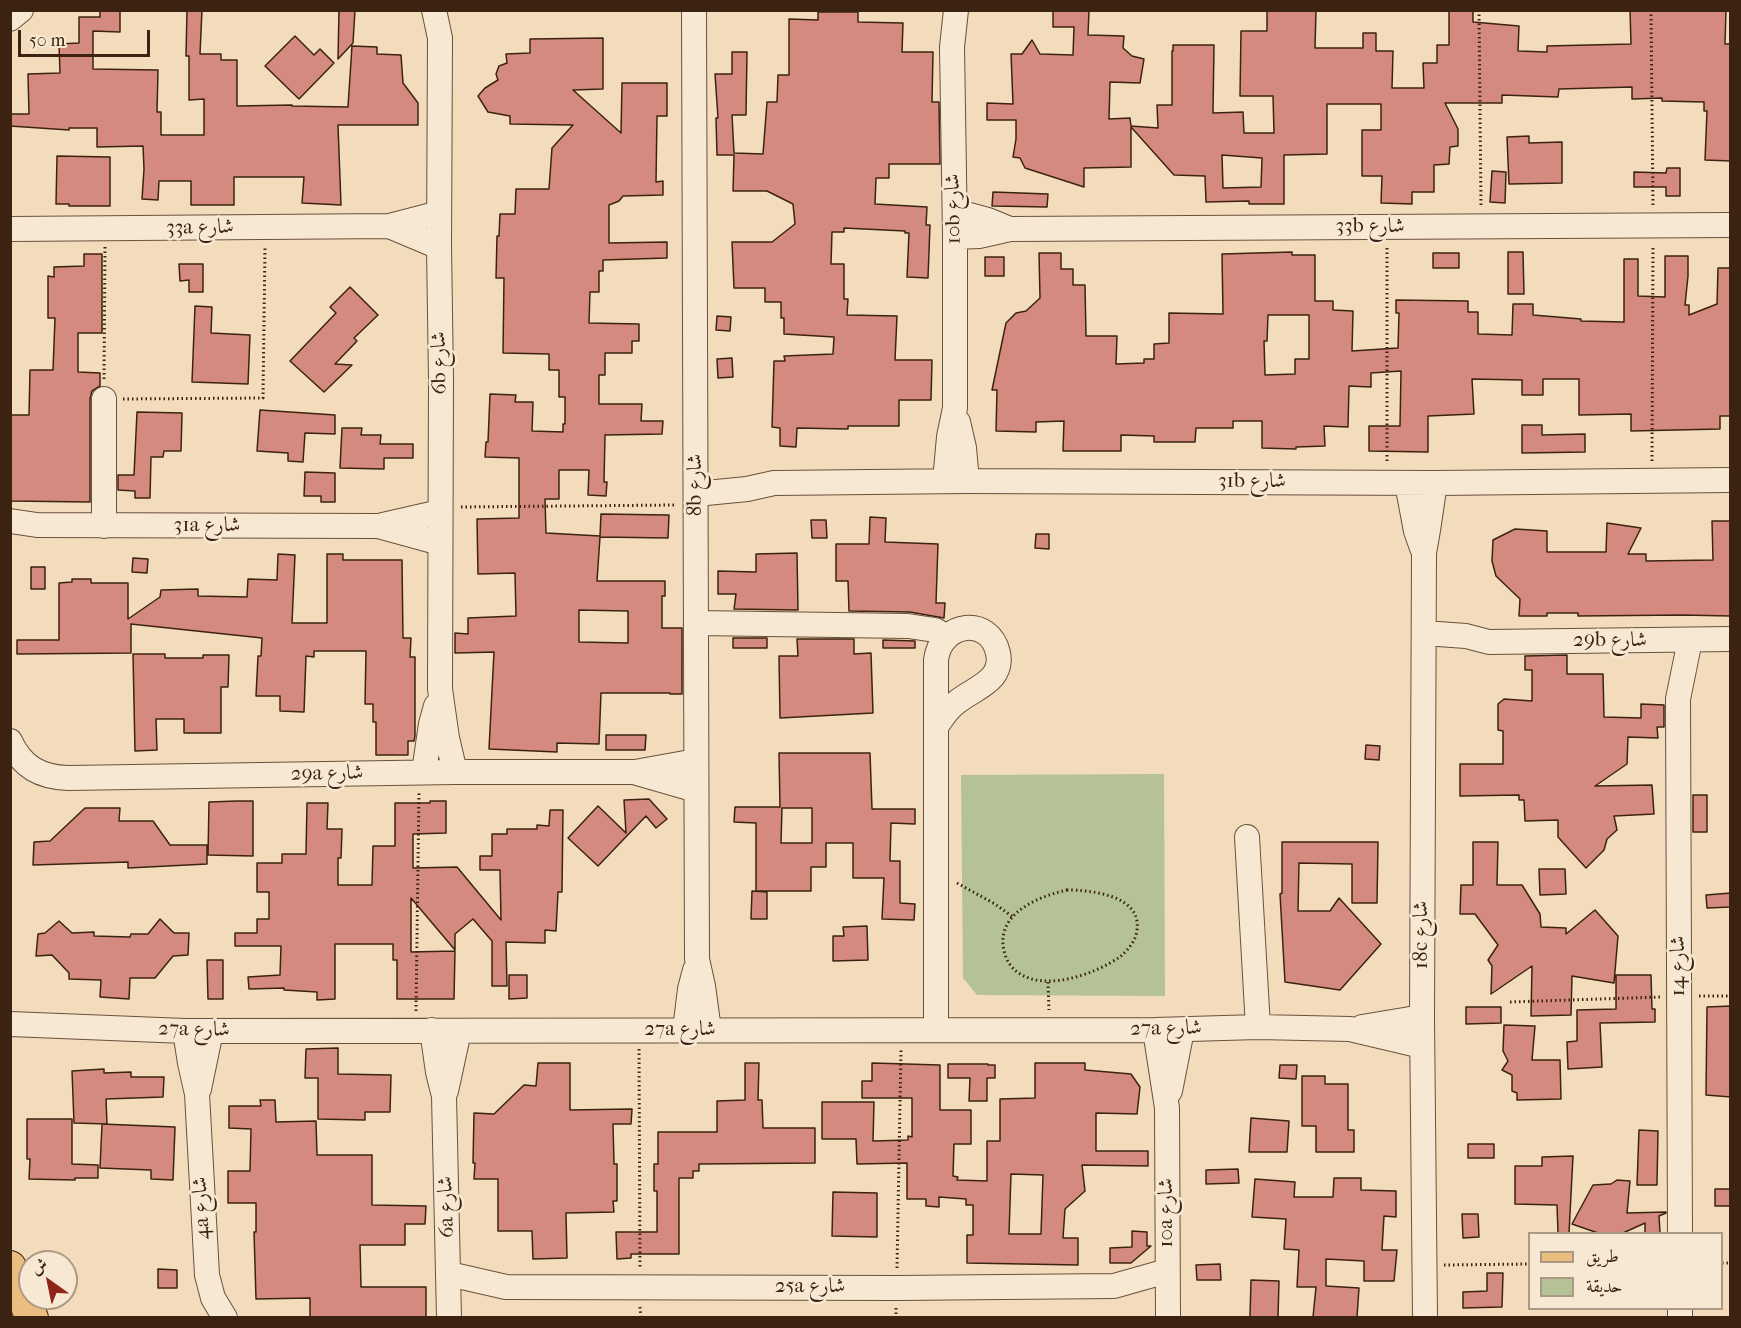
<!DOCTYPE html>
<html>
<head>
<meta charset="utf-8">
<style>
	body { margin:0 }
	#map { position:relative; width:1741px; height:1328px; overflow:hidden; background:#f3dcbb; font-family:"IM FELL French Canon",Amiri,serif }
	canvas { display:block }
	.frame { position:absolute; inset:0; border:12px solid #3c2311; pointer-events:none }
	.legend { position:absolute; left:1528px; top:1232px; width:195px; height:78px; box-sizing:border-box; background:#f7e8d3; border:2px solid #ac9985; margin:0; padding:8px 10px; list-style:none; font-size:18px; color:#3c2311 }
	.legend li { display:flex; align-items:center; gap:12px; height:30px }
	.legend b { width:30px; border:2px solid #ac9985 }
	.north { position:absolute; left:18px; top:1250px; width:60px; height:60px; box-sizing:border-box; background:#f7e8d3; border:2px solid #ac9985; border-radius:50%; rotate:327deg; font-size:16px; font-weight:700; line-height:24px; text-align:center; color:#3c2311 }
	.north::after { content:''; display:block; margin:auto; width:21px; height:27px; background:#8f2418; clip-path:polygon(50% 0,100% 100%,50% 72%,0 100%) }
	.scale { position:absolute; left:18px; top:30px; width:132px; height:27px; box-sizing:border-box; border:3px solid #3c2311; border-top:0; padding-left:8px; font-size:18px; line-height:21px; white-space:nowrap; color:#3c2311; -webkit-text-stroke:4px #f7e8d3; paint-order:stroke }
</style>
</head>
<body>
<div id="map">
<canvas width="1741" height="1328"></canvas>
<div class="frame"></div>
<ul class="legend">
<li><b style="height:8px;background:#eabe7e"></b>طريق</li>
<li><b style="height:16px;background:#b4c295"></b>حديقة</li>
</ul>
<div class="north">ش</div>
<div class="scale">50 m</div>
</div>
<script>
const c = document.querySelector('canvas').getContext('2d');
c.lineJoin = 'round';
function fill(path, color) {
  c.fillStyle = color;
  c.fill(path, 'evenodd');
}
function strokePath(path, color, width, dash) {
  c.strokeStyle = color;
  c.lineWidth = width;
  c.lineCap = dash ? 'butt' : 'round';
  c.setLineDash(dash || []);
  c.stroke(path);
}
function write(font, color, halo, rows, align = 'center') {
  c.font = font + ' "IM FELL French Canon",Amiri,serif';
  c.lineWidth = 5;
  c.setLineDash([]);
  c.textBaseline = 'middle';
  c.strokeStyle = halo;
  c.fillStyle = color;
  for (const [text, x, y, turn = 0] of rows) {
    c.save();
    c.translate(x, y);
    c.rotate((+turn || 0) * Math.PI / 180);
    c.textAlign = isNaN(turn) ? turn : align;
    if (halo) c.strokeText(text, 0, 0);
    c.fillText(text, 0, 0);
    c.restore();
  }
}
fill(new Path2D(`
	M1164,774L1165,996L977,995L963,978L961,775Z`), '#b4c295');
const building = new Path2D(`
	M100,10H120V32L93,31V69L158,70L157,112H161V135H204V99L189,100V56H186L187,10H202L200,54H221V60H237V106L292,105V106L348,107L352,46L377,47V54L401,55L403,83L418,103V125H338L341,205L302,203L304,177H234V205H191V181H159L158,200L142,199L144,169L143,146L97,147V128H69V130L10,126V114H29L28,74L60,73L59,44L79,43V17H100Z
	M339,10H355L353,43L338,59Z
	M1053,10H1089L1088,35L1124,36L1123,48L1132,56L1144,59L1140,83L1110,82L1109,119L1130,118L1131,126L1158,128L1157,105H1172V51H1173V45H1214L1213,113L1243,112L1244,133H1274L1273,96H1240L1241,31H1267V10H1316L1315,48H1363V33H1376V51H1393L1392,88H1424L1423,63H1437V45H1449V10H1473V22L1519,26L1518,51L1547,52V46L1631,44L1630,10H1726L1725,44H1731V161L1705,160L1707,111H1704V102L1662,101V98L1632,99V87L1559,89L1558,97L1502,95V103H1445L1458,129V146L1450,147L1449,164L1434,165V192H1412V204L1381,203L1382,176H1362V130H1381V104H1327V154L1284,155V204H1249V201L1206,202L1205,176L1174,175L1131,127V167L1084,168V187L1025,168L1020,158L1013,157L1016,139V120H987V103L1013,104L1011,54H1022L1032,40L1040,54L1073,55L1074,27H1053ZM1222,155L1262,158L1261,187L1223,188Z
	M818,12H858V22L903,23L902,52H933L932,102H939L940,164H889V178H876L875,204L927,207L926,225H930L928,278L907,277L909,233H905V231L844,228V232H832L831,264H844V299H848L847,315L897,316L895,360H932L931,400H899V426H848V429L797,428L796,447L780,446V428L772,427L774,361H785L784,356L833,354L834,337L784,334V318H781V302H765V288H734L732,242H772L795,224L793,204L767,191H733L734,155H717L716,118H718L715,74H732V52H747L746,115H732L734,153L763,154L767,102H777L778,75H789V19L818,20Z
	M295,36L314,55L320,49L334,63L299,99L265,66Z
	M603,38V89L573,90L621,133L622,83H667V116H657L656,182L663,181V195L623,196L619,201L609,205V243L667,242V258L603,260V271H599V292H590L589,323L639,324V341H632V353H605V375H599V404H642L641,421H663L662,434L605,435L604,482H607L606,496L588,495L589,470H559V499H545L546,533L600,536L601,514L669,515L668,538L600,537L597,581H665V596H662V628H682V694H670V693H601L599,744L557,743V752L489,749L494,652L455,653V633L468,634V618L516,616L515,573L478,574L477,519L519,518V458L485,457L486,442H488L490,394L516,395L515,402H533L532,431L563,432V424H565V397H559V370H549V354L503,353L504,278H496L497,236H499L500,214H515L516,189H549L552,148L573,125L510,124V116L488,112L478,96L485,88L498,80L496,74L499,66L507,63L506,54L530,53V39ZM579,610L628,611V643L579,642Z
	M1529,136V143L1562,142V183L1509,184L1507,137Z
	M57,156L110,157V206H69V204H56Z
	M1667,168H1680V196H1666V187H1634V172L1666,173Z
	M1492,171L1506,172L1505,203L1490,202Z
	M993,192L1048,194L1047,207L992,206Z
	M1292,252V255H1315V301H1333V310L1353,311L1352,351L1398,348L1399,313H1396V300L1468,301V312H1478V334L1512,335L1513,304H1533V315L1581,319V321L1624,322V259H1638V296L1665,297V256H1688V276L1685,305H1689V315L1717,304L1718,268H1731V416H1720V429L1631,431V414L1579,415V379H1543V395H1522V380L1472,379L1474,414L1428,416V452L1369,451V426H1400L1401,371L1371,373V387L1349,386L1348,427L1324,426L1325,446L1296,447V449L1262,448V421H1233V428H1196L1195,442H1154V436L1121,435V451H1063L1064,421L1036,422V432L996,431L997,390H992L1006,323L1016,313L1026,311L1040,298L1039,253H1061V269H1073V285H1085L1086,336H1117L1116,364L1144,363V359H1154V344L1169,343V313L1223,314L1222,254ZM1268,315H1309V359H1295V374L1265,375L1264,341H1267Z
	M1508,252H1523L1524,294H1508Z
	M1433,253H1459V268H1433Z
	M84,254H102V333H78V372L100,373V386L92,391L90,399V502L10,501V415H29L30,370H53L55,318H48V276L54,277V267L84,266Z
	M985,257H1004V276H985Z
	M179,264H203V292H189V280L180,281Z
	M350,287L378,315L354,338L357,341L335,364L352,365L324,392L290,361L336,313L330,307Z
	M195,306L212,307L211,333L250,335L248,384L192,382Z
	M717,316L731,317L730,331L716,330Z
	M732,358L733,377L718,378L717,359Z
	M260,410L335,415V434L305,433L303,462L288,461V453L257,451Z
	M137,412L182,413L181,451H164L163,457H151L150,498H135V491L118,490V475H134Z
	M1522,425H1542V435L1585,434V452L1522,453Z
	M342,428H362L361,435H381L380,444H413V458H384V469L340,468Z
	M305,472L335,473V502H321V496H304Z
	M870,517L886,518L885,542L938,544L936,603H945L944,618L910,612L849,611L848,581H836V544H869Z
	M811,520H826L827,538H812Z
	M1712,521H1731V616L1682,615L1578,616V613H1547V616H1519L1520,599L1496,576L1492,561L1493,540L1515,529L1547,531V552H1606L1607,523L1641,528L1628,554H1646V561L1713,560Z
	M1036,534H1049V549L1035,548Z
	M797,553L798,610L734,609L736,594H718V571L756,572V554Z
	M278,554L295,555L292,623H327V554H343V560H402L403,638H411L410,657H415V736L414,741H408V755H376V722H373V704H365L366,651H314V657L306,656L304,712L280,711V696H256L258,656H261L262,638L131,624V653L17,654V640H59V583L72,582V579H91V583H128V619L160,597L161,590L198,589V596L247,597L248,579L277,580Z
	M133,558L148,559L147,573L132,572Z
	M31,567H45V589H31Z
	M733,638H767V648H733Z
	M797,639H854V654L871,653L873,713L780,718L779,656H798Z
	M883,640L915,641V648H883Z
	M133,654H165V658H203V655H229L228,687H221V733H184V719H156L157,750L135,751Z
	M1567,655V674H1603L1604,717L1641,718V704L1664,705V727H1657L1658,738L1628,737L1627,764L1595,786L1652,785L1654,814L1614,816L1617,830L1607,839L1604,850L1586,868L1558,837V820L1525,821L1524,800H1519V795L1460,796V764H1503V731L1498,730V704L1504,699L1532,701V670H1525V656Z
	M606,735H646L645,750H606Z
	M1366,745L1380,746L1379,760L1365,759Z
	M779,753H870L872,809H915V824L891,823L890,861H900V903L915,904L914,920L882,919L884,878H853V843H826V867H811V891H756V823L734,822L735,807H780ZM782,808H812V843H781Z
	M1693,795H1707V832H1693Z
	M649,799L667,819L656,828L646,816L598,866L568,838L598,806L626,833L624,800Z
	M237,801H253V856L208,855L209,802Z
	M430,801H446V833L413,834V868L457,867L501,920L500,870H480V856H492V834H507V829H537V825L549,826L550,810H563L562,892H558L556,931L545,930V943L506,942L507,986H492V941L473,919L455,934V950L411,898V952L455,951L454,999H397V960H393V944H335V999L317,1000V992L284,990V988L249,989L248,977L280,975L281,946H235V933H257V919H269V892H257V863H282V854H306L307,803H328L327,829H342L341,858H338V885H372L373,846H395V803H430Z
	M85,808H120L119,821H153L170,845H207V864L128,868V862L33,865L34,842L50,841Z
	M1282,842H1378L1377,903H1352V864L1299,863L1298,911H1330L1339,898L1381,944L1340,990L1285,982L1280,894L1282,893Z
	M1473,842H1498L1497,885H1522L1540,914L1541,927L1566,928V934L1595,910L1618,936L1614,983L1572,976L1571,1015L1531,1016L1532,966L1491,994L1492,966L1488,960L1498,945L1475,914H1460L1461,885H1473Z
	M1539,869H1565L1566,894L1540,895Z
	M752,891L767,892V919H751Z
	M1731,893V907L1707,908L1706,895Z
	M160,919L174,933H189L188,955L173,956L155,978H130L129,999L100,997L101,980L69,979V973L52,955L36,956L38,934L45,933L59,921L72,933L94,932V936L130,937L131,934H148Z
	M867,926L868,960L833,961V936H844L843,927Z
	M207,960H223V999H208Z
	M509,975H527V998L509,999Z
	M1616,975H1651L1652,1009H1655V1022L1600,1023L1602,1067L1568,1069L1567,1042L1577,1041V1010L1616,1009Z
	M1731,1006V1097L1706,1095L1707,1007Z
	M1466,1007H1501V1023L1466,1024Z
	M1504,1025L1535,1026L1532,1060H1560L1561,1099L1517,1100V1093L1512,1091V1075L1502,1070L1508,1061L1503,1051Z
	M338,1048V1074L391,1075L390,1112H365V1120L318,1119V1078H305L306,1049Z
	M538,1063H570V1110L632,1109L631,1124H613L614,1164H617V1201H613L614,1212L566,1213L567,1258L533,1259L532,1231H498V1179H474L475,1163H473L474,1113L494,1114L524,1085L536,1086Z
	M745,1063H759L758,1100H762L763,1128H815V1163L699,1164V1171H693V1178H679V1254H631V1258L617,1259L616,1232H657V1191H654V1164H658V1132H717V1101L745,1100Z
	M872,1063L940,1065V1110H971V1144H954L953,1176L958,1177L957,1180L987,1181V1141H1000V1099L1035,1098V1063H1085V1070L1131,1074L1140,1087L1137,1114L1096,1113V1151H1148V1166L1082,1165L1085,1191L1065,1209L1063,1238H1078V1265L967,1263V1235H973V1205H966V1199L939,1197V1207L926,1206V1199H907V1163L857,1164L856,1139H822V1102H874L873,1141L908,1140V1136L912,1137V1098H862V1081H872ZM1011,1174L1043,1175L1041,1234H1009Z
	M948,1064H988V1065H995V1078H987V1101H969L970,1078H948Z
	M1280,1065H1297L1296,1079L1279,1078Z
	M104,1069V1073L131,1072V1077H164L163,1097L106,1099L107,1124L74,1123L72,1071Z
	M1302,1076H1325V1084H1348V1130H1354V1152H1316V1126H1302Z
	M260,1100H275L276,1122L316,1121L317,1155H372V1205L426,1206L425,1224H405V1245H360L361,1287H426V1317H310V1298L256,1299L254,1232H256V1203H228V1171H250L251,1129L229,1128V1106H261Z
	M1251,1118L1289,1121L1287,1152H1249Z
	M27,1119H72V1164L98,1165V1178H75V1180L29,1179L30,1159H27Z
	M102,1124L175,1127L173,1180L151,1179V1170L100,1168Z
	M1639,1130L1658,1131L1657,1185H1637Z
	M1468,1144H1494V1158H1468Z
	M1573,1156L1569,1233H1558L1557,1205L1515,1204V1166H1542V1157Z
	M1238,1169L1239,1183L1206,1184V1170Z
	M1334,1178H1361V1190L1396,1191V1217L1384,1216L1382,1250H1397L1394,1281H1364V1261L1326,1259V1286L1359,1288L1357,1317H1313L1316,1287H1297L1299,1250L1284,1249L1286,1219L1252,1217L1255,1179L1295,1182L1294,1197H1333Z
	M1617,1180L1630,1181L1627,1213L1666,1212V1213L1659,1216L1660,1233H1645V1223L1623,1233H1598L1572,1224L1593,1185L1611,1184Z
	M1715,1189H1731V1206H1715Z
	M833,1192L877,1193V1237L832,1236Z
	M1462,1214H1478L1479,1237L1463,1238Z
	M1132,1231L1147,1232V1246H1151L1131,1263H1110V1248L1132,1247Z
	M1220,1264L1221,1280H1197L1196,1265Z
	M158,1269L177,1270V1288H158Z
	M1487,1273H1503L1502,1307L1463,1308V1292L1487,1291Z
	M1251,1280L1279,1281L1278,1317H1250Z`);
fill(building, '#d58a7f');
strokePath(building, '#3c2311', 1.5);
const minor = new Path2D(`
	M434,10L440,38L439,247L441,379L440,689L447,738L455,772
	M694,10L697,959L703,986L709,1030
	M10,19L21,10
	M955,211L988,220L1010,229
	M389,226L439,247
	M10,229L389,226L439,213
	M955,237L979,236L1010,229L1730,225
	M958,422L964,448L967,481
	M945,481L949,437L955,408V237L952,47L956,10
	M1407,483L1416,531L1422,548
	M696,494L747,489L774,483L967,481L1435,483L1730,480
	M10,521L37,525L378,526L440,543
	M383,525L440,512
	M104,526V399
	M696,623L908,626L935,630L946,636
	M1424,633L1466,636L1489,642L1730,639
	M10,741C22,767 40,777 68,778L455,772H635L696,761
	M424,772L431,724L436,706
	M637,773L696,790
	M1247,837L1258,1027
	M10,1024L185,1031L1155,1030L1258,1027L1350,1029L1422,1046
	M1362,1027L1422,1017
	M432,1030L438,1072L444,1096L449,1318
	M685,1030L690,989L695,970
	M936,1030V660C941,621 990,616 998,653C1004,681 974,688 957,702C948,708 942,718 936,727
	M1155,1030L1167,1108L1168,1318
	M185,1031L190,1063L197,1094L207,1275L213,1298L225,1318
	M199,1089L211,1031
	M446,1091L459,1031
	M1170,1091L1182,1030
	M1680,1234L1678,699L1690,640
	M449,1274L506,1287L896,1288L1114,1286L1167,1271
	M1680,1308V1318
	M1425,1318L1422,1017L1424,553L1428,530L1435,483`);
const major = new Path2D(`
	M10,1267L32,1318`);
strokePath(minor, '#6a513c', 26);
strokePath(major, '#3c2311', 34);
strokePath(new Path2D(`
	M1479,10L1481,207
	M1651,10L1653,206
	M1387,248V463
	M104,379L105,247
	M123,399L263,398L265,247
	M1652,461L1653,245
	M461,507L676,505
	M957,883L995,904L1013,917
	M1067,890C1090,890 1142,895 1137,930C1136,940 1129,949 1121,956C1095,975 1036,996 1011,966C1006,960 1004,952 1003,945C1000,911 1041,896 1067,890Z
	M1048,982L1049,1010
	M1699,996H1730
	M1510,1002L1660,997
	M416,1011L419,792
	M639,1049L640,1268
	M1722,1263H1730
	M1444,1265L1530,1264
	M897,1268L901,1050
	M640,1307L641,1318
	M896,1308V1318`), '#3c2311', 3, [1.5, 3]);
strokePath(minor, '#f7e8d3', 24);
strokePath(major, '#eabe7e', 32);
write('21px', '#3c2311', '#f7e8d3', [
	["10b شارع",954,209,-91],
	["33b شارع",1370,227],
	["33a شارع",200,228,-1],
	["6b شارع",440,363,-91],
	["31b شارع",1252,482],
	["8b شارع",696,485,-90],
	["31a شارع",207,526],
	["29b شارع",1610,641],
	["29a شارع",327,774,-1],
	["18c شارع",1422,935,-90],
	["شارع 14",1679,966,-90],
	["27a شارع",1166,1029,-1],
	["27a شارع",194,1030,1],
	["27a شارع",680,1030],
	["6a شارع",447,1207,-92],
	["4a شارع",202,1208,-93],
	["10a شارع",1167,1213,-90],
	["25a شارع",810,1287]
]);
</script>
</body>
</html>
